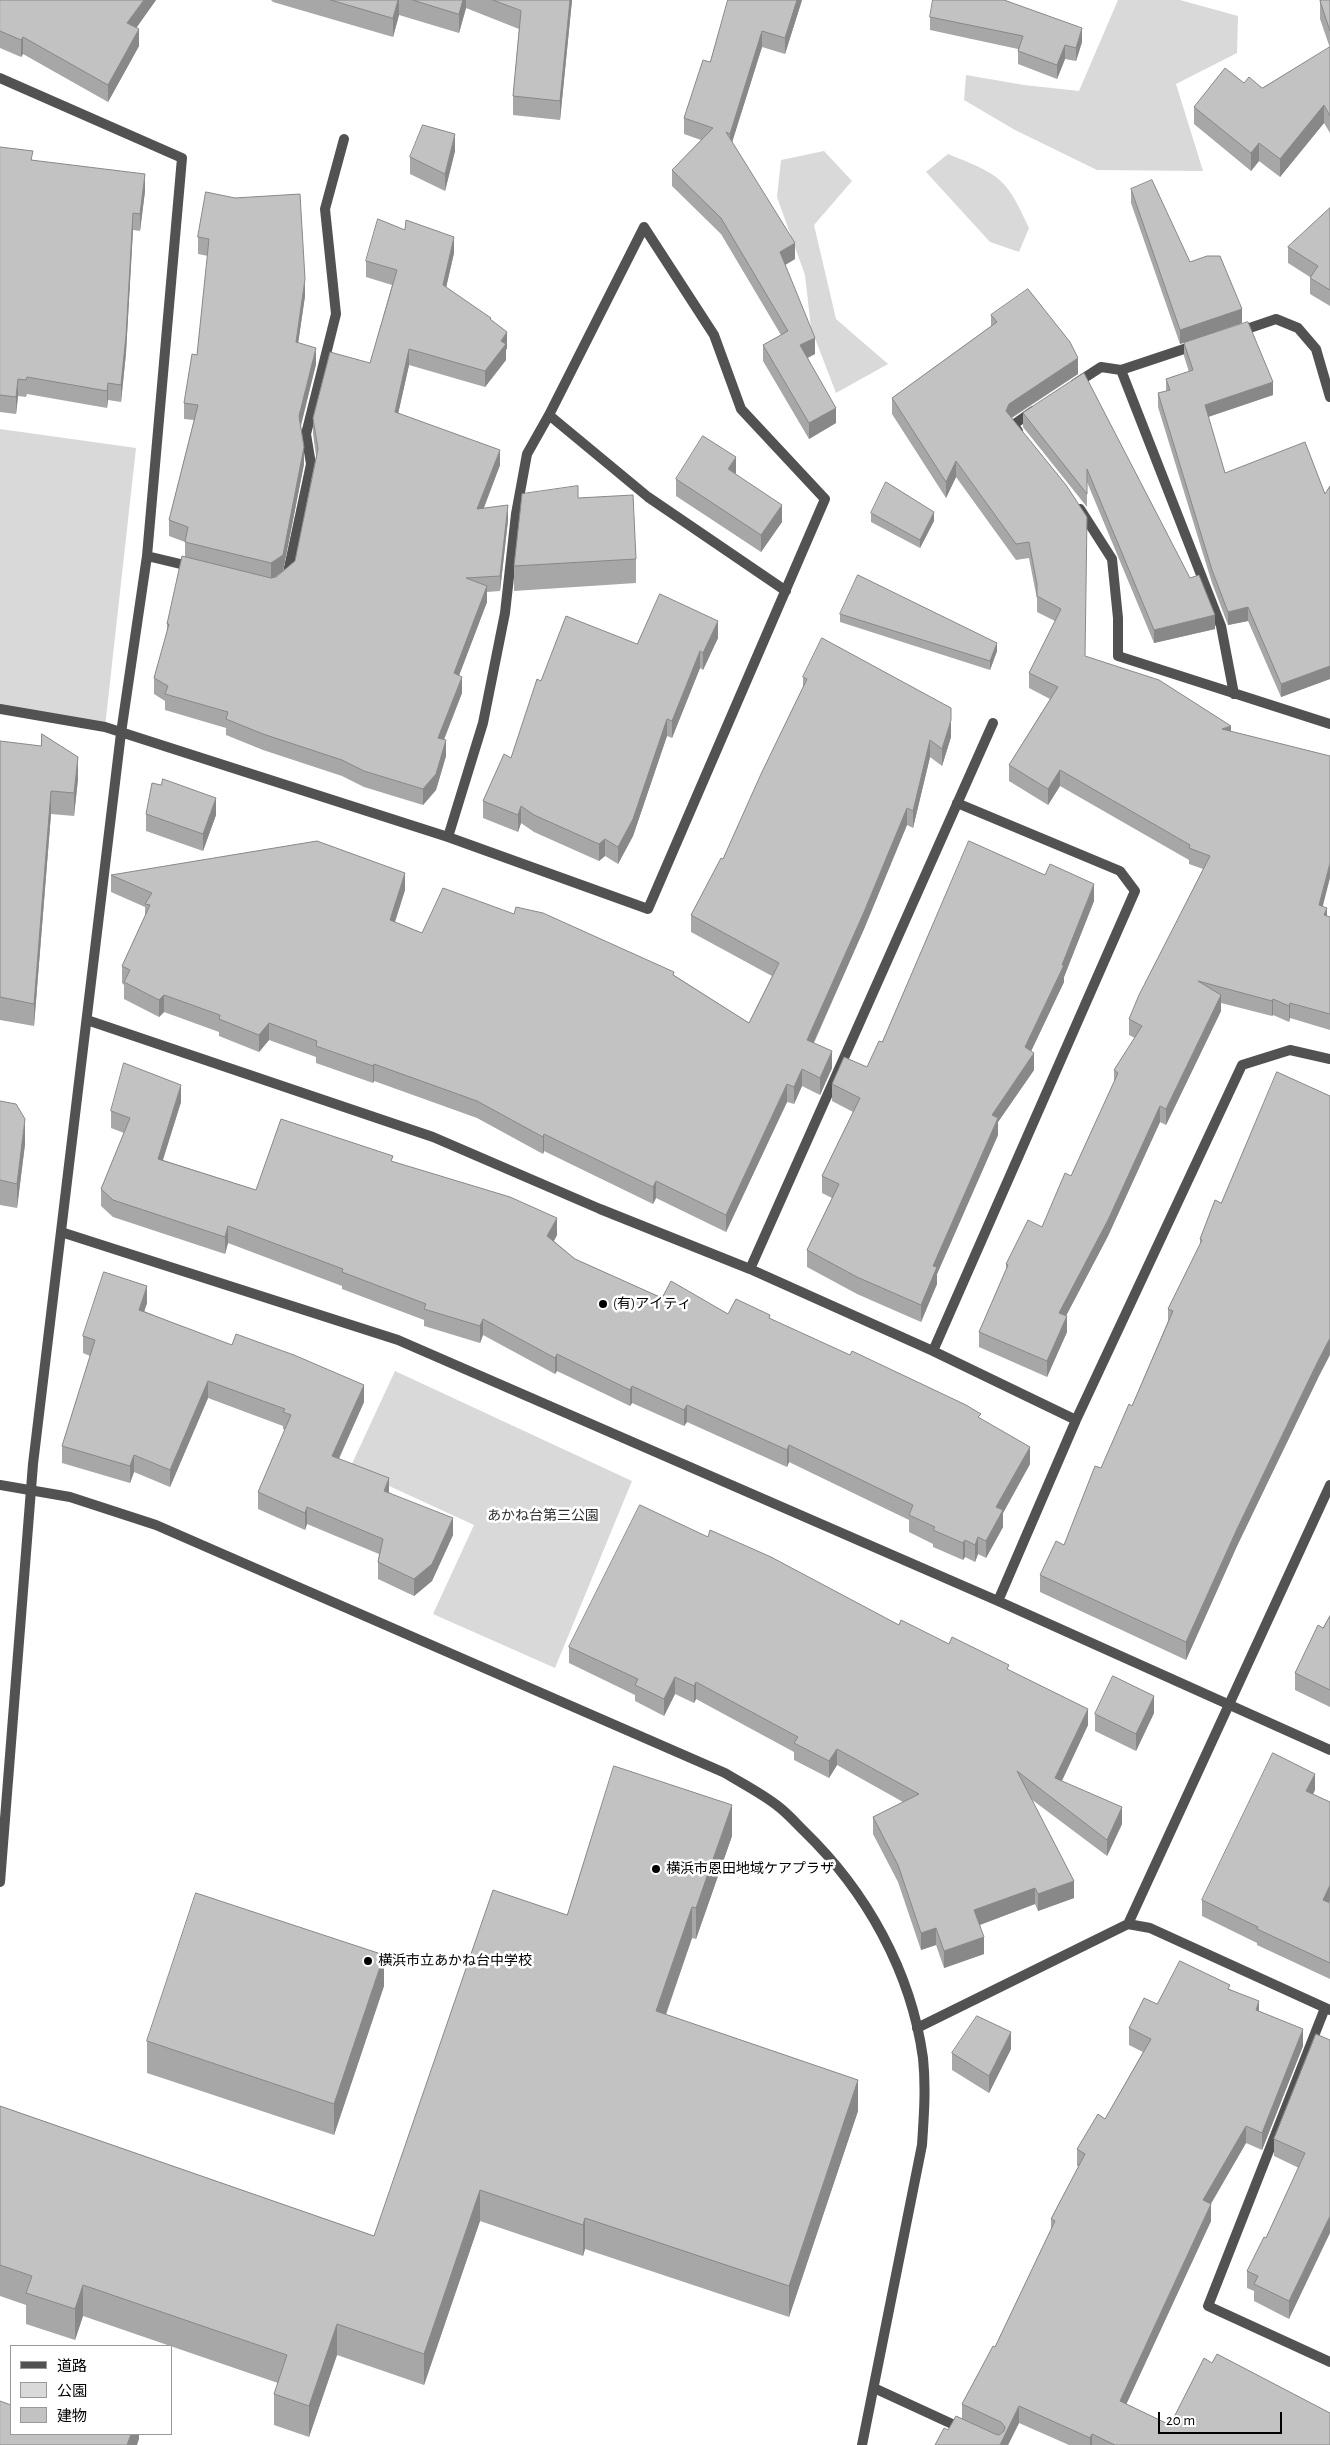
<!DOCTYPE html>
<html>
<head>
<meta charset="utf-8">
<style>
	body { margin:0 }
	#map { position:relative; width:1330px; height:2445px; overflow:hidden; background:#fff; font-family:"Alegreya Sans","Noto Sans JP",sans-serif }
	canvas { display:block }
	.legend { position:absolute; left:10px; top:2345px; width:162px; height:90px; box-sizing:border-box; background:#fff; border:1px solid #999; margin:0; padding:6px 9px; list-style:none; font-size:15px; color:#000 }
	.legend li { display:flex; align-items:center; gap:10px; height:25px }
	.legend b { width:25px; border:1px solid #999 }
	.scale { position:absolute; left:1158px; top:2412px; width:124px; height:22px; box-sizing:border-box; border:2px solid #000; border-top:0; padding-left:6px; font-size:15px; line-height:18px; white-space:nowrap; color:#000; -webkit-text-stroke:4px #fff; paint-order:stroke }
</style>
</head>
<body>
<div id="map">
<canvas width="1330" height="2445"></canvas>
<ul class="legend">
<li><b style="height:6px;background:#525252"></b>道路</li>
<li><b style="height:14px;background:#d9d9d9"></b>公園</li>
<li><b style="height:14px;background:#c2c2c2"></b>建物</li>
</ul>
<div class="scale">20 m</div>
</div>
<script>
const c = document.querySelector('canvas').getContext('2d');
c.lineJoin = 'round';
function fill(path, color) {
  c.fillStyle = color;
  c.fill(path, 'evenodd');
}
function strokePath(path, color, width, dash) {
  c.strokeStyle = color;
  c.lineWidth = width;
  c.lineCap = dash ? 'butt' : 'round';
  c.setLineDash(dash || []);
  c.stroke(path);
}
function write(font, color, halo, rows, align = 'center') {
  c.font = font + ' "Alegreya Sans","Noto Sans JP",sans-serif';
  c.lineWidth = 5;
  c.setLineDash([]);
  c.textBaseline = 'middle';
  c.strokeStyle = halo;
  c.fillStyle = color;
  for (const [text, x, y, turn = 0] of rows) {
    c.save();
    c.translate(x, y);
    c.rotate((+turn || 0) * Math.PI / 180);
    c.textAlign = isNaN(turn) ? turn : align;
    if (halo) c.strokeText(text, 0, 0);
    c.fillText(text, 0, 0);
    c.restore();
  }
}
fill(new Path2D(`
	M1118,0H1180L1238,16L1237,53L1176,84L1203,171L1097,170L1015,130L964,100L966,75L1024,85L1079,91Z
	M824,151L852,181L814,225L836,319L888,364L836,393L811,328L805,275L777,197L781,160Z
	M948,154C1000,175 1006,177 1029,228L1019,252L990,242L926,172Z
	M0,429L136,448L105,727L0,705Z
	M395,1371L632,1481L555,1668L433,1614L474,1525L350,1468Z`), '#d9d9d9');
strokePath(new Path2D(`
	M0,78L182,158L147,556L121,733L33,1464L0,1882
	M1238,332L1276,319L1298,328L1316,349L1330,397
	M1121,370L1221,626L1234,694
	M1075,384L1101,367L1121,370L1196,345
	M549,415L648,497L786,591
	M1018,431L1013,425L1033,411
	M1080,509L1112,559L1118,618V656L1330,724
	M147,556L193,567
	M287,577L311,464L306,434L336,314L325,209L344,139
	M0,709L105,727L448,837L648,909L825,499L741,409L714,335L644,227
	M448,837L483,723L505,613L516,514L527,454L549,415L644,227
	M87,1020L433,1137L600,1209L750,1269L933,1351L1076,1420
	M61,1232L398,1340L998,1601L1330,1750
	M750,1269L993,723
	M933,1351L1135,891L1120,871L957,803
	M998,1601L1076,1420L1242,1065L1290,1050L1330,1059
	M1128,1924L1330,1485
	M1325,2008L1208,2306L1330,2362
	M917,2028L1128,1924L1150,1928L1330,2010
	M874,2388L963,2429`), '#525252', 10);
strokePath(new Path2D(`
	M0,1485L70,1497L156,1525L725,1773C743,1784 763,1794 779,1807C788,1814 796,1823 804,1831C866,1891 911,1971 923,2058C926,2087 924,2116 922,2145L862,2445`), '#525252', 10);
fill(new Path2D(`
	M0,0H156L136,28L139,46L108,102L23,54L21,57L0,48Z
	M271,0H572L560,120L513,115V96L519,29L466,8L459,33L399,15L393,37L273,2Z
	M802,0L785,54L762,47L732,142L795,259L785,265L815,354L808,358L836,423L809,439L763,361V345L781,335L721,234L672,186V170L701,140L684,134V118L710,62Z
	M1330,0V133L1324,123L1280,177L1259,161L1251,171L1194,124V107L1244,83L1262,88L1330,48L1320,19V1Z
	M930,17L1082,42L1076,61L1065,59L1057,79L1018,64V49L930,30Z
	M0,147L33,160L145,191L140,231L133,230L126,353L121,402L108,400L107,408L27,394L26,397L18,396L16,414L0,412Z
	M455,151L445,191L410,174V157Z
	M1131,189L1190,262L1242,323L1180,344L1131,203Z
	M206,192L305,296L298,343L316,364L301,426L304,464L283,571L274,577H276L295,561L316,456L313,434V418L370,363L392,285L366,277V261L454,253L446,287L491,320L507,348L506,350V360L485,387L409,365L398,413L500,465L484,508L508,520L500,591L487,592V602L459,675L462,693L444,740L446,756L436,790L423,805L364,787L342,776L263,750L226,735V728L165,710V701L154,694V678L167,632V624L185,557V542L169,536V520L194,420L184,419V403L197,355L208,256L198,254V237Z
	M1330,208V306L1310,294V277L1288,263V247Z
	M991,315L1078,374L1012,418L1085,656L1231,731L1327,916L1330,917V1030L1290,1018L1289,1022L1273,1015L1272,1016L1221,1003V1011L1166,1125L1160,1122L1108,1236L1066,1316L1067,1332L1047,1377L979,1347V1332L1006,1270V1264L1042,1227L1071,1176L1114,1083V1070L1135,1038L1129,1035V1019L1203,869L1189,864V860L1060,786L1048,805L1009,781V765L1050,699L1029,688V673L1055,621L1037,612V599L1029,558L1016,560L956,477L946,498L892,414V398L991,326Z
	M1184,343L1273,395L1208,417L1225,473L1325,494L1330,486V679L1281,697L1248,621L1228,625L1212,583L1158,407V393L1166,391V379L1189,372L1184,356Z
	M1084,373L1215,629L1154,643L1087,482V507L1023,427V413Z
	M736,474L782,522L761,552L676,496V479Z
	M578,498L636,559V583L514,591V566Z
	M871,513L934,521L920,548L871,522Z
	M840,614L997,651L990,670L840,622Z
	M718,638L703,670L700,668L672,738L667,736L633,836L618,864L605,856L599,861L534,832L521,823L518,832L483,818V801L511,758L541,681L637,644Z
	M803,677L951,737L942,766L930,757L913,828L907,825L864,929L814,1043L832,1068L820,1095L802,1086L794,1104L787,1102L726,1232L656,1198L653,1204L544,1151L543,1154L477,1118L374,1081L373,1083L316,1063V1057L269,1040L259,1052L219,1036V1032L164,1012L159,1017L124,999V985L122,983V966L145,916V907L111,892V875L405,890L395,922L422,933L674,975L749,1023L772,976L691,932V915L723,859L803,687Z
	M0,741L78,779L74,816L51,814L34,1026L0,1020Z
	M146,814L216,815L203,851L146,831Z
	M1094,901L1064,977V982L1031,1051L1034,1070L998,1122V1135L937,1274V1284L921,1322L857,1294L807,1267V1250L832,1198L822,1193V1176L853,1112L832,1101V1084L867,1067L882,1042Z
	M0,1101L25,1144L17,1208L0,1205Z
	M181,1102L163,1160L256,1190L393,1162L557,1235L554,1241L575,1259L662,1298L728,1314L770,1319L981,1419L1030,1464L1003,1513V1527L986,1558L978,1554L975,1562L965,1557L963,1560L933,1547V1544L909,1532V1520L789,1462L787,1467L687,1422L684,1426L632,1403L630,1406L557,1371L555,1374L483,1335L480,1343L424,1326V1320L342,1289V1286L228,1243L225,1254L113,1217L101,1206V1189L124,1133L111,1128V1111Z
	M1215,1200L1318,1378L1237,1546L1186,1660L1040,1592V1575L1064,1545L1101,1468L1132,1406L1168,1321V1309L1200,1245V1239Z
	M147,1303L144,1311L364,1402L339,1459L453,1535L432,1581L414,1596L378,1579V1562L379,1554L307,1524L305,1530L258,1509V1492L285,1430L283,1429V1426L208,1398L170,1487L134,1472L130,1483L62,1463V1446L90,1356L83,1353V1336Z
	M708,1537L899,1625L949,1644L1009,1670L1088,1725L1062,1781L1122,1824L1107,1856L1031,1799L1074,1898L1038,1911L1035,1904L980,1925L984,1954L944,1968L936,1945L921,1950L898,1882L873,1834V1817L903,1802L837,1765L829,1778L794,1760V1752L696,1699L694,1703L675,1694L664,1716L635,1701V1695L569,1663V1647Z
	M1330,1616V1707L1295,1690V1673Z
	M1154,1713L1136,1751L1095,1731V1714Z
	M1315,1790L1313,1794L1329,1903H1330V1979L1257,1945V1943L1202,1916V1900Z
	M732,1836L696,1939L692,1938L666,2015L858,2111L789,2317L585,2249L583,2256L480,2221L424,2385L337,2355L309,2437L274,2425V2394L278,2383L83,2316L75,2340L26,2324V2305L0,2296V2106L374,2236L567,1915Z
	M384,1986L334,2135L147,2073V2041Z
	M1230,1989L1259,2011L1303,2046L1262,2150L1246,2143L1211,2204V2221L1126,2404L1170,2425L1330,2445H1069L1019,2423L1008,2445L948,2430L962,2419V2404L995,2347L1051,2230V2219L1079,2166H1077V2149L1105,2119L1143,2052L1129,2045V2028L1157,2004Z
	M1330,2040L1289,2319L1254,2301V2291L1247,2288V2271L1266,2238L1299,2168L1274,2156V2139Z
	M1011,2049L989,2093L952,2070V2053Z`), '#a7a7a7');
fill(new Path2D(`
	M144,0H156L127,41V23Z
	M398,0H399V15L393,37V18Z
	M463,0H466V8L459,33V14Z
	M570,0H572L560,120V101Z
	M797,0H802L785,54V38Z
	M1082,28V42L1076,61V48Z
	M139,29V46L108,102V85Z
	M762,31V47L730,149V134Z
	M23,37V54L21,57V40Z
	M1065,45V59L1057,79V65Z
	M1324,105V123L1280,177V159Z
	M455,134V151L445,191V174Z
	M1259,143V161L1251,171V153Z
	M145,174V191L140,231V214Z
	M133,213V230L126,353L121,402V385Z
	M454,237V253L443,301V285Z
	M795,243V259L780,268V252Z
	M305,279V296L296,358V342Z
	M1242,309V323L1180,344V330Z
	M507,332V348L506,350V360L485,387V371L501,341Z
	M815,338V354L800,361V345Z
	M316,348V364L299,432V416Z
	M409,349V365L395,428V412Z
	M1078,358V374L1009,419L1006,411L1009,404Z
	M18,379V396L16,414V397Z
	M1273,382V395L1205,418V405Z
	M108,383V400L107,408V391Z
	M836,408V423L809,439V423Z
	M304,447V464L283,571L271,580V563Z
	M500,450V465L477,525V509Z
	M736,457V474L728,469Z
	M956,461V477L946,498V482Z
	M508,505V520L500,591V576Z
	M782,505V522L761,552V535Z
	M934,512V521L920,548V540Z
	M487,586V602L454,689V673Z
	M1248,607V621L1228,625V612Z
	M1215,615V629L1154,643V630Z
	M718,621V638L703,670V653Z
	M997,643V651L990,670V661Z
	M700,651V668L672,738V721Z
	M1330,666V679L1281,697V684Z
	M462,677V693L438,754V738Z
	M667,719V736L633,836L618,864V847Z
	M951,720V737L942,766V749Z
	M1231,726V741L1222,729Z
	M446,740V756L436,790L423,805V789Z
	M930,740V757L913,828V811Z
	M78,757V779L74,816V793Z
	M1060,770V786L1048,805V789Z
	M51,791V814L34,1026V1004Z
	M216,798V815L203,851V834Z
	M521,806V823L518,832V815Z
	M907,808V825L864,929L807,1057V1040Z
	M605,839V856L599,861V844Z
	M1330,863V878L1319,921V905Z
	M405,873V890L390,937V920Z
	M1094,884V901L1064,977V982L1025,1064V1047L1062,965Z
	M1327,908V924L1324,915Z
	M164,995V1012L159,1017V1000Z
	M1221,995V1011L1166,1125V1109Z
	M1273,999V1015L1272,1016V1001Z
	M1290,1003V1018L1289,1022V1006Z
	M269,1023V1040L259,1052V1035Z
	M832,1051V1068L820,1095V1078Z
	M1034,1053V1070L998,1122V1135L937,1274V1284L921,1322V1305L933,1266L992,1115Z
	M374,1064V1081L373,1083V1066Z
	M802,1069V1086L794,1104V1087Z
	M787,1084V1102L726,1232V1215Z
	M181,1085V1102L158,1175V1159Z
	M1160,1106V1122L1108,1236L1059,1329V1313Z
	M25,1119V1144L17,1208V1184Z
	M544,1134V1151L543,1154V1137Z
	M656,1181V1198L653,1204V1187Z
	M557,1218V1235L547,1253V1236Z
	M228,1226V1243L225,1254V1237Z
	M147,1286V1303L139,1327V1310Z
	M1067,1316V1332L1047,1377V1361Z
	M483,1319V1335L480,1343V1326Z
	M1330,1338V1355L1318,1378L1237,1546L1186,1660V1642L1237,1529L1318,1361Z
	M557,1354V1371L555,1374V1358Z
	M208,1381V1398L170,1487V1470Z
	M364,1385V1402L332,1473V1456Z
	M632,1386V1403L630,1406V1390Z
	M687,1405V1422L684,1426V1410Z
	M789,1445V1462L787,1467V1450Z
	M1030,1447V1464L1003,1513V1527L986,1558V1541L996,1507Z
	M134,1455V1472L130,1483V1466Z
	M389,1478V1495L384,1491Z
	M307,1507V1524L305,1530V1513Z
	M453,1518V1535L432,1581L414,1596V1579Z
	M978,1537V1554L975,1562V1545Z
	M965,1540V1557L963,1560V1543Z
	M675,1677V1694L664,1716V1699Z
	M696,1682V1699L694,1703V1686Z
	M1154,1696V1713L1136,1751V1734Z
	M1088,1709V1725L1055,1795V1778Z
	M837,1749V1765L829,1778V1761Z
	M1315,1774V1790L1306,1808V1791Z
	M732,1805V1836L696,1939V1908Z
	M1122,1807V1824L1107,1856V1840Z
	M1074,1881V1898L1038,1911V1894Z
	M1330,1885V1901L1323,1917V1900Z
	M1035,1888V1904L974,1927V1910Z
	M692,1907V1938L656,2042V2011Z
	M936,1928V1945L921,1950V1933Z
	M984,1937V1954L944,1968V1951Z
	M384,1955V1986L334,2135V2104Z
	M1259,2001V2018L1256,2010Z
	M1303,2029V2046L1262,2150V2133Z
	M1011,2032V2049L989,2093V2076Z
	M858,2080V2111L789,2317V2286Z
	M1246,2126V2143L1203,2217V2200Z
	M480,2190V2221L424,2385V2354Z
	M1211,2204V2221L1120,2418V2401Z
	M1330,2216V2233L1289,2319V2301Z
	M585,2218V2249L583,2256V2225Z
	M83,2285V2316L75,2340V2309Z
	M337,2324V2355L309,2437V2406Z
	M1019,2406V2423L1008,2445H1000Z
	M131,2434H139V2439L137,2445H127Z
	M1092,2434V2445H1090V2438Z`), '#888');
const building = new Path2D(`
	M0,0H144L127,23L139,29L108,85L23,37L21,40L0,31Z
	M331,0H398L393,18Z
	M413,0H463L459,14Z
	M493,0H570L560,101L513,96L521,11Z
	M728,0H797L785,38L762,31L730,134L726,132L795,243L780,252L815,338L800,345L836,408L809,423L763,345L788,331L721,218L672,170L713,128L684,118L703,60L710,62Z
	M933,0H1004L1082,28L1076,48L1065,45L1057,65L1018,51L1023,36L930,17Z
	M1323,0H1330V31L1320,1Z
	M1330,47V116L1324,105L1280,159L1259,143L1251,153L1194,107L1225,68L1244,83L1249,77L1262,88Z
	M423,125L455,134L445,174L410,157Z
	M0,147L33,151L31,160L145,174L140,214L133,213L126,336L121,385L108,383L107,391L27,377L26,380L18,379L16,397L0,395Z
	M1152,180L1190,262L1207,256H1220L1242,309L1180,330L1131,189Z
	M206,192L235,198L300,194L305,279L296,342L316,348L299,416L304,447L283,555L271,563L185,542L188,527L169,520L198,405L184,403L192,354L197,355L209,239L198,237Z
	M1330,208V290L1310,278L1318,266L1288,247Z
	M378,219L405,230L406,220L454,237L443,285L491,318L490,319L507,332L501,341L506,344L485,371L409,349L395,412L500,450L477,509L508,505L500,576L466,578L487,586L454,673L462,677L438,738L446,740L436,774L423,789L364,771L342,760L263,734L226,719L228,712L165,694L168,686L154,678L169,624H167L182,556L271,578L276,577L295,561L318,449L313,418L330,352L370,363L397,270L366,261Z
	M1028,289L1070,342L1078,358L1009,404L1006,411L1066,485L1087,517L1085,656L1159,680L1231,726L1222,729L1330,756V863L1319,905L1327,908L1324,915L1330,917V1014L1290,1003L1289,1006L1273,999L1272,1001L1198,981L1221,995L1166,1109L1160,1106L1108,1220L1059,1313L1067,1316L1047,1361L979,1332L1008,1265L1006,1264L1028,1220L1042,1227L1065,1173L1071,1176L1118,1073L1114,1070L1142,1026L1129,1019L1139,995L1210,856L1189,848L1190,845L1060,770L1048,789L1009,765L1058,687L1029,673L1061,609L1037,596V584L1029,542L1016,544L956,461L946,482L892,398L997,322L991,315Z
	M1248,322L1273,382L1205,405L1225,473L1305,442L1325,494L1330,486V666L1281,684L1248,607L1228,612L1212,570L1158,393L1170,390L1166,379L1193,370L1184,343Z
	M1084,373L1190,578L1199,575L1215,615L1154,630L1087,469V494L1023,413Z
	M703,436L736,457L728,469L782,505L761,535L676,479Z
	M886,482L934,512L920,540L871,513Z
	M578,486V498L633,495L636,559L514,566L522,494Z
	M858,575L997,643L990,661L840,614Z
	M660,594L718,621L703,653L700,651L672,721L667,719L633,819L618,847L605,839L599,844L534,815L521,806L518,815L483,801L504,754L511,758L537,679L541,681L566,616L637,644Z
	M822,638L951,708V720L942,749L930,740L913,811L907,808L864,912L807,1040L832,1051L820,1078L802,1069L794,1087L787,1084L726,1215L656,1181L653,1187L544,1134L543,1137L477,1101L374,1064L373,1066L316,1046L317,1041L269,1023L259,1035L219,1019L220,1015L164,995L159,1000L124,982L130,970L122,966L150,905L145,904L152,893L111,875L317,841L405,873L390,920L422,933L443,888L514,914L516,907L543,913L674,972L673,975L749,1023L779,963L691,915L721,858L723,859L761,774L807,679L803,677Z
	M42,734L78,757L74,793L51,791L34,1004L0,997V741L41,746Z
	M163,779L216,798L203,834L146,814L152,783L161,785Z
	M969,841L1045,875L1050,864L1094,884L1062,965H1064L1025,1047L1034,1053L992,1115L998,1118L933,1266L937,1267L921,1305L857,1277L807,1250L839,1184L822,1176L860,1098L832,1084L844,1057L867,1067L879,1041L882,1042Z
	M124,1063L181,1085L158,1159L256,1190L281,1119L393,1156L391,1161L510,1197L557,1218L547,1236L575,1259L662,1298L671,1281L728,1314L736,1299L770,1315L769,1318L850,1355L852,1351L966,1405L981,1414L978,1417L1030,1447L996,1507L1003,1510L986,1541L978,1537L975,1545L965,1540L963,1543L933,1530L935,1527L909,1515L913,1505L789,1445L787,1450L687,1405L684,1410L632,1386L630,1390L557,1354L555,1358L483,1319L480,1326L424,1309L426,1304L342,1272L343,1269L228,1226L225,1237L113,1200L101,1189L130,1118L111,1111Z
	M1277,1072L1330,1096V1338L1318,1361L1237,1529L1186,1642L1040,1575L1056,1541L1064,1545L1095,1466L1101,1468L1129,1404L1132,1406L1173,1311L1168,1309L1202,1240L1200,1239L1215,1200L1221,1203Z
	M0,1101L16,1104L25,1119L17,1184L0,1180Z
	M104,1272L147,1286L139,1310L232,1345L236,1334L294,1355L364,1385L332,1456L389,1478L384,1491L453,1518L432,1564L414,1579L378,1562L383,1539L307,1507L305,1513L258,1492L291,1415L283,1412L285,1409L208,1381L170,1470L134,1455L130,1466L62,1446L95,1340L83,1336Z
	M640,1505L708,1537L710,1530L771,1557L899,1625L901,1620L949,1644L952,1637L1009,1665L1007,1669L1088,1709L1055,1778L1122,1807L1107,1840L1017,1771L1074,1881L1038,1894L1035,1888L974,1910L984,1937L944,1951L936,1928L921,1933L898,1865L873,1817L919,1794L837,1749L829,1761L794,1743L798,1737L696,1682L694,1686L675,1677L664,1699L635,1685L638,1679L569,1647Z
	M1330,1616V1690L1295,1673L1318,1625L1323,1628Z
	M1113,1676L1154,1696L1136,1734L1095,1714Z
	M1273,1753L1315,1774L1306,1791L1330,1802V1885L1323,1900L1330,1903V1963L1257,1929L1258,1927L1202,1900Z
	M614,1766L732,1805L696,1908L692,1907L656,2011L858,2080L789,2286L585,2218L583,2225L480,2190L424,2354L337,2324L309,2406L274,2394L287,2355L83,2285L75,2309L26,2293L32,2276L0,2265V2106L374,2236L493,1890L567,1915Z
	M196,1893L384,1955L334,2104L147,2041Z
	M1180,1961L1230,1985L1228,1989L1259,2001L1256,2010L1303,2029L1262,2133L1246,2126L1203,2200L1211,2204L1120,2401L1170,2425L1204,2358L1212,2363L1217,2354L1330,2413V2445H1115L1092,2434L1090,2438L1019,2406L1000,2445H935L944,2428L948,2430L956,2416L995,2434L999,2435L1004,2431L1005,2427L1001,2422L962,2404L993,2346L995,2347L1055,2221L1051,2219L1085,2154L1077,2149L1098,2114L1105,2119L1151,2039L1129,2028L1144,1998L1157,2004Z
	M977,2016L1011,2032L989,2076L952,2053Z
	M1316,2034L1330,2040V2216L1289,2301L1254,2284L1258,2276L1247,2271L1264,2237L1266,2238L1305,2153L1274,2139Z
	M0,2401L11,2405V2434H131L127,2445H0Z`);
fill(building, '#c2c2c2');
strokePath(building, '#888', 1);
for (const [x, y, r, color] of [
	[603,1304,5,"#000"],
	[656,1869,5,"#000"],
	[368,1961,5,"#000"]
]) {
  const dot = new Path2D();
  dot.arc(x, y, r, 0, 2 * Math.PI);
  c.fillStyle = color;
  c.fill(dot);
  strokePath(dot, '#fff', 2);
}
write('14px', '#000', '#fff', [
	["(有)アイティ",613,1304],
	["横浜市恩田地域ケアプラザ",666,1869],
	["横浜市立あかね台中学校",378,1961]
], 'left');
write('14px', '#303030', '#fff', [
	["あかね台第三公園",543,1516]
]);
</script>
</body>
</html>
